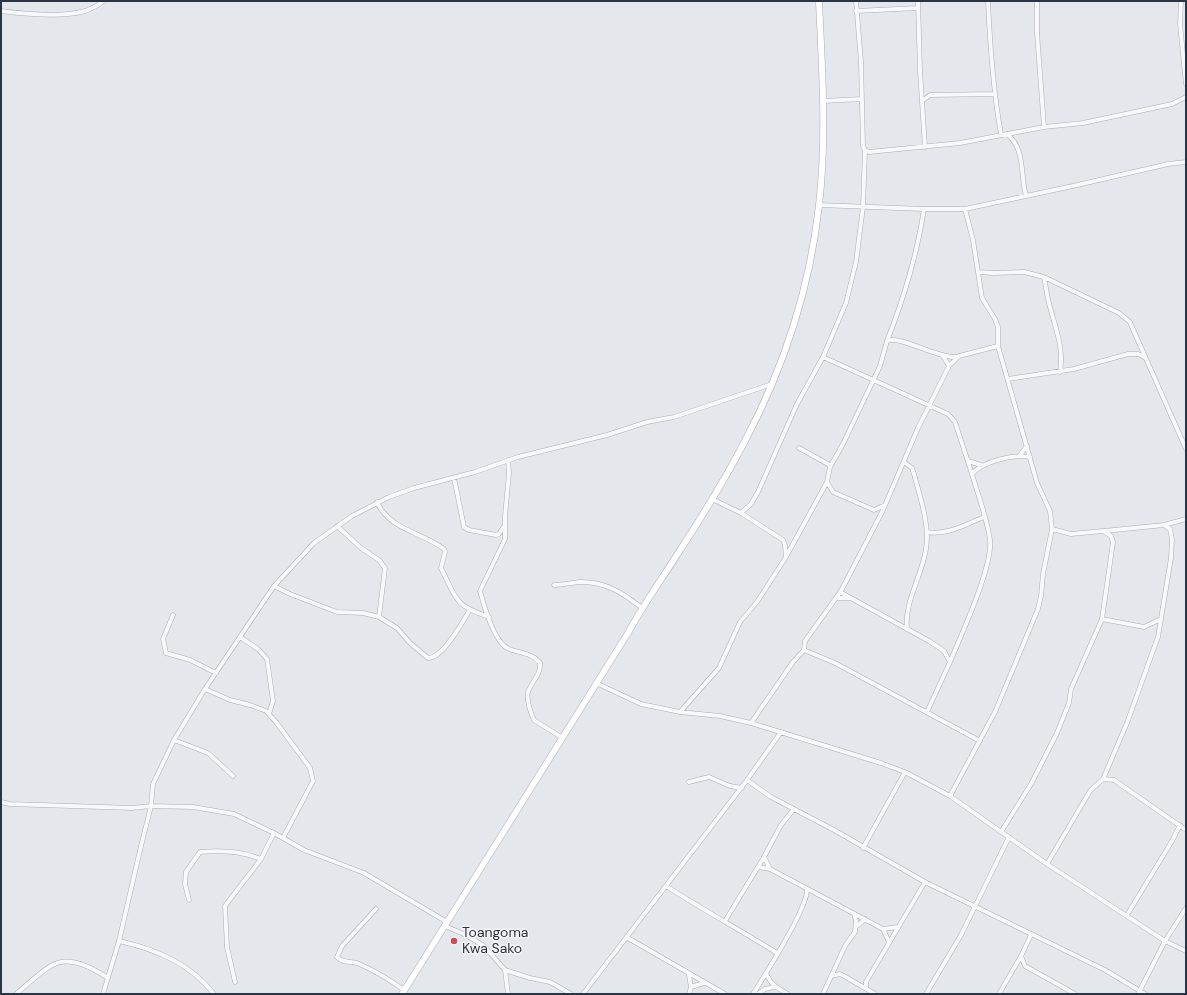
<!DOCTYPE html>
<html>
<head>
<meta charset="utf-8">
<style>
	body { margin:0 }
	#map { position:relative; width:1187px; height:995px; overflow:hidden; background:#e4e7ec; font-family:"DM Sans",sans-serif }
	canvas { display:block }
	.frame { position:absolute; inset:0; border:2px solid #2b3445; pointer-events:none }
</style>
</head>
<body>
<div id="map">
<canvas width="1187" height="995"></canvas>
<div class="frame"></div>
</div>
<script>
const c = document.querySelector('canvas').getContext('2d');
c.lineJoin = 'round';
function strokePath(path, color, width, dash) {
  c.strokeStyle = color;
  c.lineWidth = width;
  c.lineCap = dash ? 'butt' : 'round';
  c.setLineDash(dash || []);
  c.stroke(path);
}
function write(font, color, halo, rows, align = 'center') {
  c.font = font + ' "DM Sans",sans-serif';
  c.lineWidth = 3;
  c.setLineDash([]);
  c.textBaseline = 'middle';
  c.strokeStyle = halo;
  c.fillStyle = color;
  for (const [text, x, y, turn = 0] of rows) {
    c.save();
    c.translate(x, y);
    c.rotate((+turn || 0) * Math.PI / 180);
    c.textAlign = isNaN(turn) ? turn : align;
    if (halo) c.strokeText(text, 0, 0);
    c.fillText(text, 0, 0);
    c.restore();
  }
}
const minor = new Path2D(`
	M856,1L861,62L863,146L865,150L869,152L960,143L1044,127L1083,123L1172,104L1186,97
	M918,1L920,71L925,147
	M988,1C990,46 993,90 1001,134
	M1037,1V33L1044,127
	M1181,1L1180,24L1186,84
	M1,11C25,14 62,18 85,11C92,9 98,5 104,1
	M856,11L918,8
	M823,101L862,99
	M922,101L930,95L994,94
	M1007,134C1026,149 1020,176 1026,196
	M819,205L924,209H965L1073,186L1168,164L1186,162
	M965,209L973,240L982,298L995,319L998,327V346L1037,483L1050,511L1052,529L1071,534L1103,531L1111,536L1113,542L1102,619L1071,689L1069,703L1057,733L1031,784L1001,832
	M979,272L993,273L1024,272L1044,277L1119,313L1130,322L1132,327L1186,449
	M1044,277C1046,287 1047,297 1050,307C1056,330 1064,348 1060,372
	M887,341C904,298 917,255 924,209
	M943,356L949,366
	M823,357L948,414L955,422L972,474
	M1008,379L1074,369L1128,354H1138L1144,357
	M799,448L828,464L830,467L827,482L833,492L874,510L885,505
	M1020,455L1027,446
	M508,460L509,473L505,516V539L480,591C484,606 494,643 509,649C519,653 533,653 540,663C541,675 532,681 528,692C526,699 531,714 534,720L561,737
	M968,461L981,465
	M904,462L912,468L914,474C920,497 930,525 926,549C922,576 904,602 907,629
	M830,467L843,444L880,366L887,341C900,335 939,359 957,357
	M454,478L464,527L469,530L496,535L499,534L505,525
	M377,502C389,530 422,532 444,549L445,552L441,568C457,599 453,605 489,617
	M741,513L751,504L758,492L797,404L823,357L846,303L856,262L863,207L865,150
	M1164,525L1186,519
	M337,526L361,548L379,560L385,568L379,617
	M927,532C946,536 967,524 984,517
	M787,555L827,482
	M554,585C562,585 571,583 579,582C605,581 623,593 642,608
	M274,586L290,594L337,612L363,613L379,617L397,628L410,643L428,658C443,658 462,623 469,611
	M840,592L929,641L944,651L950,662L927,712
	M836,598H850
	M173,615L163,639L166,653L190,660L216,673
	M1102,619L1144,627L1161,619
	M240,637L258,649L267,659L273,701L269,714
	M804,650L805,641L841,591L883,510L918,428L949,366L959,356L998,346
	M950,662C961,635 993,567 990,540C987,518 978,495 972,474C983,461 1014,454 1030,457
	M596,683L641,704L680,712L720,716L751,723L881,763L905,772L950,796L1047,864L1165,941L1186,951
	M205,689L230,700L250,705L266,711L276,722L310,768L313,781L283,838
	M680,712L719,668L740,622L757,602L786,557L785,545L783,540L741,513L712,499
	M751,723L793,662L804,650L835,663L980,741
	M174,740L208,753L233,776
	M1103,779L1127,723L1158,637L1171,558L1172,539L1170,529L1164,525L1104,531
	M747,780L771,797L834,830L925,882L1105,970L1145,994
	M689,782L709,777L730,786L742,788
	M950,796L995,712L1038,609L1041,596L1043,574L1052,529
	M1,802L10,804L132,808L151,806L193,807L234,814L274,833L304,850L364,873L447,922
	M863,848L905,772
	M764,857L770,869L883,929L889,942
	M1047,864L1090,791L1103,779L1114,780L1186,830
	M758,867L770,869
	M666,886C702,909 740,930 777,953
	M189,900L185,884L186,872L200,852C222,850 240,851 261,859
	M376,909L342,946L337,957C342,963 350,961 357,963C374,970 390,980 404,990
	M1127,915L1172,841L1180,825
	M725,921L764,857L781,825L794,809
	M445,926L466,935L484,946L505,970L530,978L550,982L571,994
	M856,927L865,919
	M883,929L898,927
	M628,938L725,994
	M119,941C155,949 190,963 214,994
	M1021,956L1025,966L1075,994
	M505,970L508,994
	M766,973C771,985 777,988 788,994
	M831,976L840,974L844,976L875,994
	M235,982L227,947L225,906L261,859L274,833
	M691,987L704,983
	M866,988V982L925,882
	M16,994C54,962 60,948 108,978
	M103,994L119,941L141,846L151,806L153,784L174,740L205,689L274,586L314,543L352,516L389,497L414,488L475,472L518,457L607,435L647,422L674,417L772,384
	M583,994L747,780L781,732
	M689,994L691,987L689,975
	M753,994C765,975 807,909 807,890
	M758,994L765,989L774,987
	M823,994L845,946L855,932L856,921L854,914
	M926,994L961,935L1009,837
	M999,994L1021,956L1031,935
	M1138,994L1165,941L1186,908`);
const secondary = new Path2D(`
	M402,994L628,633C642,607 659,583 675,558C700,520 724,481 745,441C784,367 810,288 819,205C827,137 822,69 819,1`);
strokePath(minor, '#a9aeb7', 5);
strokePath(secondary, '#a9aeb7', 7);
strokePath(minor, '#f7f8fa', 4);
strokePath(secondary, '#fff', 6);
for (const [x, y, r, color] of [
	[454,941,4,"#d1495b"]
]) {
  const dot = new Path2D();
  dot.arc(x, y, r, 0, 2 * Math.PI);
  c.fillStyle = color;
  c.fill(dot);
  strokePath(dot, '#f4f6f9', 1.5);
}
write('14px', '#2b3445', '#f4f6f9', [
	["Toangoma",462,933],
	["Kwa Sako",462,949]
], 'left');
</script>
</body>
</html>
